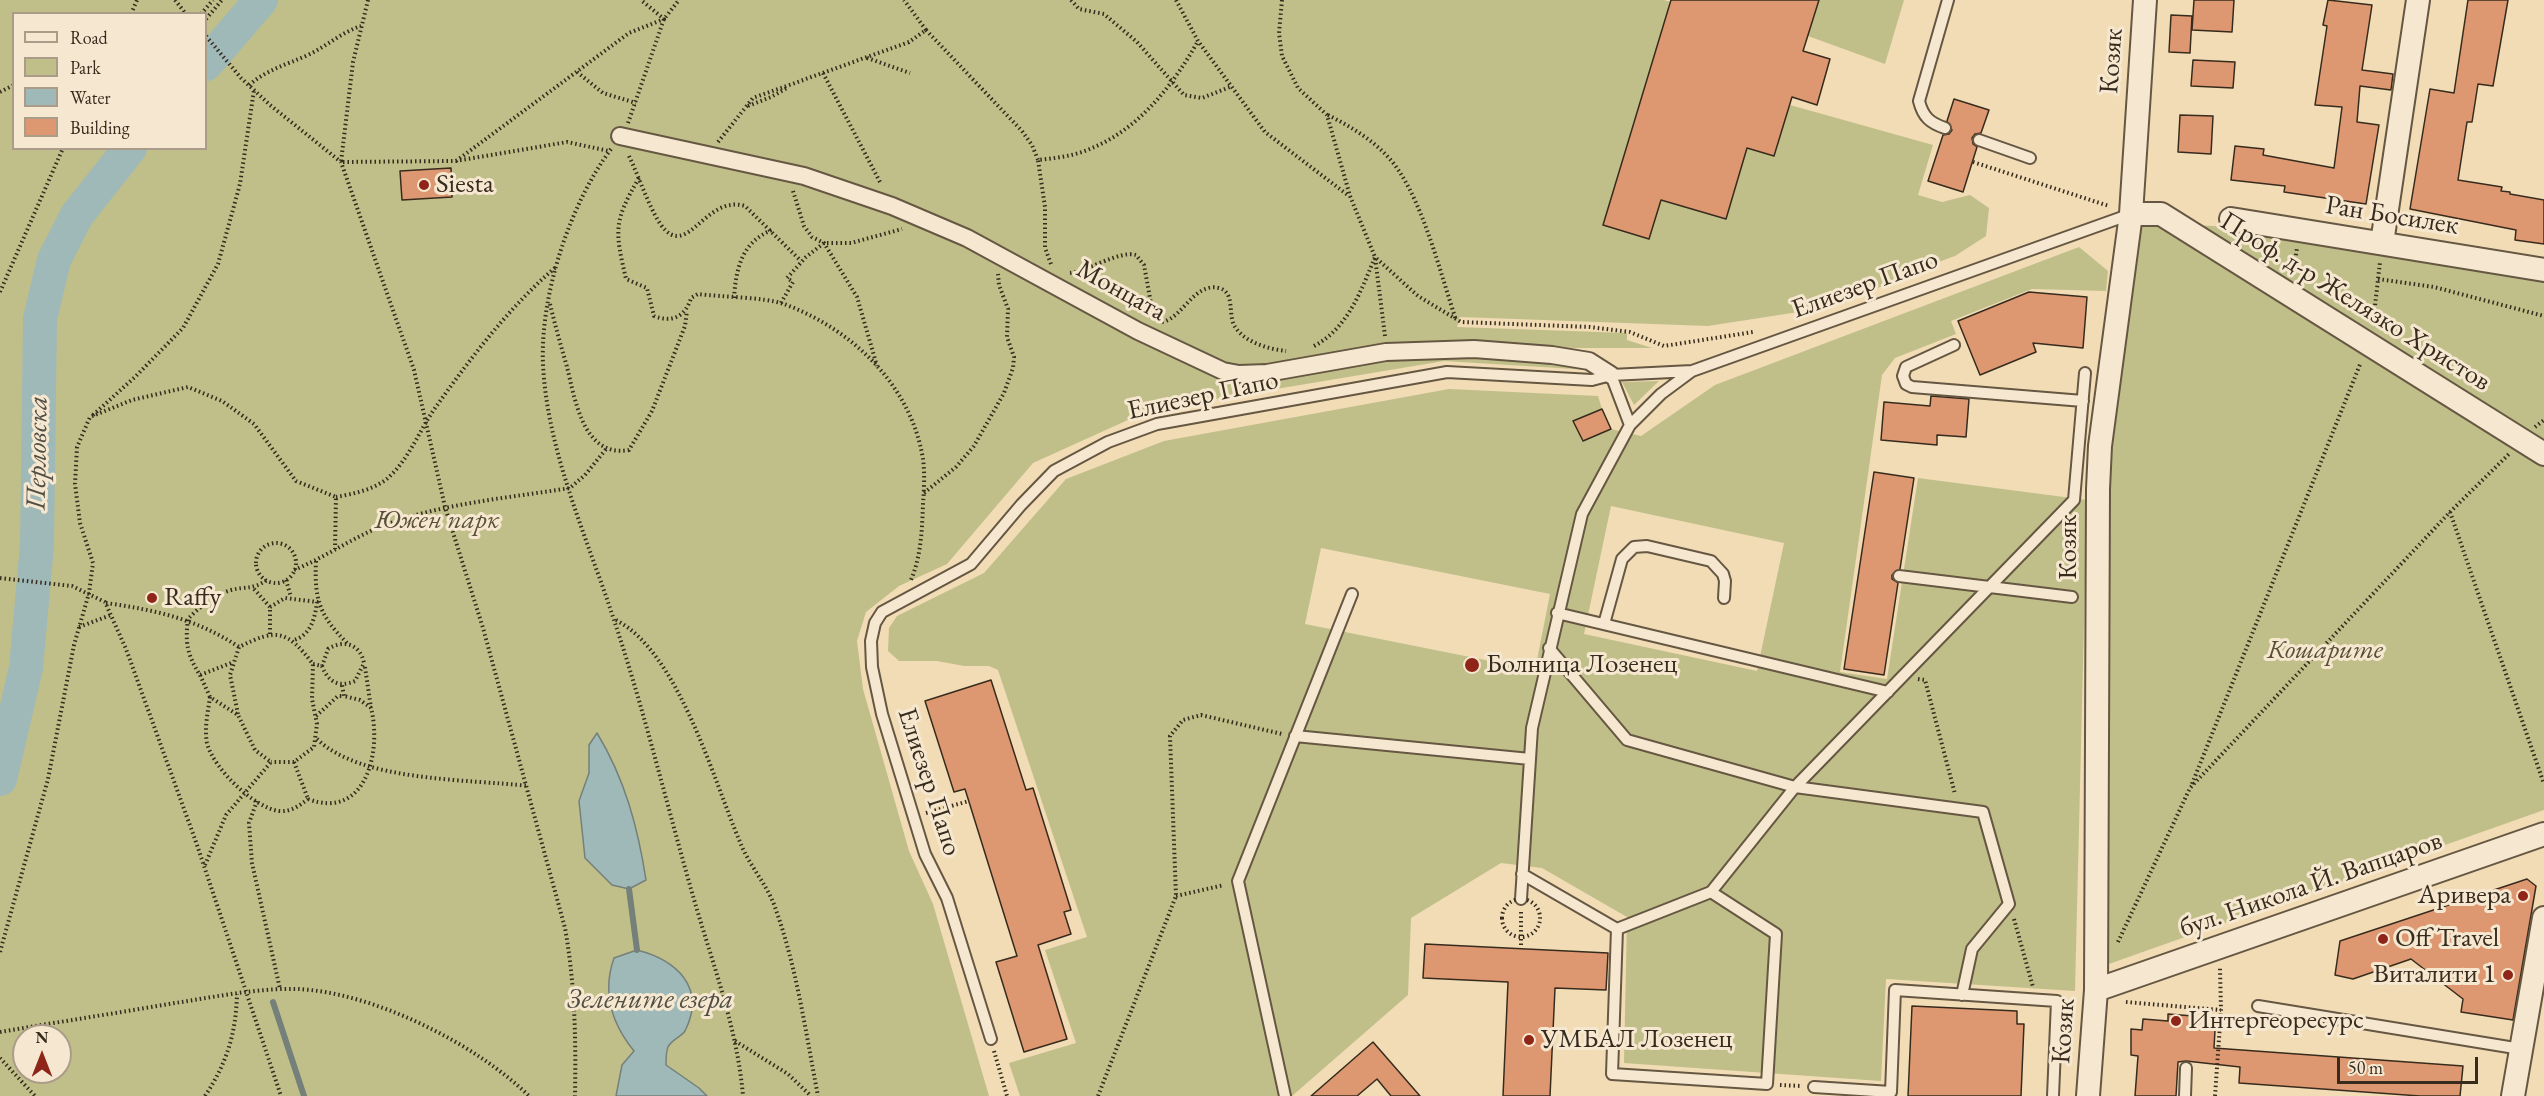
<!DOCTYPE html>
<html>
<head>
<meta charset="utf-8">
<style>
	body { margin:0 }
	#map { position:relative; width:2544px; height:1096px; overflow:hidden; background:#f1dcb6; font-family:"EB Garamond",serif }
	canvas { display:block }
	.legend { position:absolute; left:12px; top:12px; width:195px; height:138px; box-sizing:border-box; background:#f6e8d0; border:2px solid #aa9c88; margin:0; padding:8px 10px; list-style:none; font-size:18px; color:#372b1d }
	.legend li { display:flex; align-items:center; gap:12px; height:30px }
	.legend b { width:30px; border:2px solid #aa9c88 }
	.north { position:absolute; left:12px; top:1024px; width:60px; height:60px; box-sizing:border-box; background:#f6e8d0; border:2px solid #aa9c88; border-radius:50%; rotate:0deg; font-size:16px; font-weight:700; line-height:24px; text-align:center; color:#372b1d }
	.north::after { content:''; display:block; margin:auto; width:21px; height:27px; background:#8f2418; clip-path:polygon(50% 0,100% 100%,50% 72%,0 100%) }
	.scale { position:absolute; left:2337px; top:1057px; width:141px; height:27px; box-sizing:border-box; border:3px solid #372b1d; border-top:0; padding-left:8px; font-size:18px; line-height:21px; white-space:nowrap; color:#372b1d; -webkit-text-stroke:4px #f6e8d0; paint-order:stroke }
</style>
</head>
<body>
<div id="map">
<canvas width="2544" height="1096"></canvas>
<ul class="legend">
<li><b style="height:8px;background:#f6e8d0"></b>Road</li>
<li><b style="height:16px;background:#c0bf89"></b>Park</li>
<li><b style="height:16px;background:#9fb9b8"></b>Water</li>
<li><b style="height:16px;background:#de9871"></b>Building</li>
</ul>
<div class="north">N</div>
<div class="scale">50 m</div>
</div>
<script>
const c = document.querySelector('canvas').getContext('2d');
c.lineJoin = 'round';
function fill(path, color) {
  c.fillStyle = color;
  c.fill(path, 'evenodd');
}
function strokePath(path, color, width, dash) {
  c.strokeStyle = color;
  c.lineWidth = width;
  c.lineCap = dash ? 'butt' : 'round';
  c.setLineDash(dash || []);
  c.stroke(path);
}
function write(font, color, halo, rows, align = 'center') {
  c.font = font + ' "EB Garamond",serif';
  c.lineWidth = 6;
  c.setLineDash([]);
  c.textBaseline = 'middle';
  c.strokeStyle = halo;
  c.fillStyle = color;
  for (const [text, x, y, turn = 0] of rows) {
    c.save();
    c.translate(x, y);
    c.rotate((+turn || 0) * Math.PI / 180);
    c.textAlign = isNaN(turn) ? turn : align;
    if (halo) c.strokeText(text, 0, 0);
    c.fillText(text, 0, 0);
    c.restore();
  }
}
fill(new Path2D(`
	M0,0H1664L1671,2L1603,225L1649,239L1661,200L1726,219L1747,148L1774,156L1790,105L1933,145L1918,195L1942,202L1970,195L1989,208L1986,236L1955,256L1933,264L1931,268L1824,308L1708,326L1460,317L1457,327L1627,333V340L1652,348H1573L1452,340L1446,352L1583,364L1590,370L1444,361L1150,410L1033,463L947,564L899,586L866,612L857,641L863,689L909,851L933,904L989,1096H0ZM14,14H206V148H14ZM24,1036H60V1072H24Z
	M1819,0H1904L1885,64L1808,36Z
	M2138,222L2231,227L2544,277V810L2106,965L2105,492Z
	M2079,247L2108,271L2106,291L2032,289L1951,321L1956,334L1895,358L1882,375L1840,672L1887,679L1918,478L2087,500L2075,991L1886,979L1881,1081L1624,1063L1627,917L1542,868L1501,863L1411,918L1408,995L1292,1096H1020L1009,1063L1076,1043L1045,950L1087,937L998,670L989,666H964L937,661H899L888,651L889,628L897,616L984,573L1066,479L1164,441L1449,389L1598,396L1602,409L1574,421L1582,441L1611,429L1641,436L1715,385ZM1611,506L1784,543L1757,671L1584,634ZM1321,548L1550,594L1535,670L1305,624Z
	M1659,381L1634,405L1622,382Z`), '#c0bf89');
const water = new Path2D(`
	M597,733C625,779 638,828 646,880L629,889L612,885L585,858L579,801L589,773V745Z
	M637,950C676,960 707,987 685,1031C681,1037 671,1040 668,1047C666,1051 666,1060 666,1065L699,1088L707,1096H616L622,1065L634,1051C612,1024 602,992 614,958Z`);
fill(water, '#9fb9b8');
strokePath(water, '#75807a', 1.5);
strokePath(new Path2D(`
	M629,889L637,950
	M273,1002L304,1096`), '#75807a', 6);
strokePath(new Path2D(`
	M206,64L261,0
	M0,779L26,668L37,545L40,319L54,260L77,215L130,148`), '#9fb9b8', 34);
const building = new Path2D(`
	M1671,0H1819L1803,51L1830,59L1817,105L1792,97L1774,156L1747,148L1726,219L1661,200L1649,239L1603,225Z
	M2194,0H2234L2232,32L2192,30Z
	M2328,0L2372,5L2362,70L2393,74L2391,90L2360,86L2357,122L2379,125L2366,204L2284,192L2285,186L2231,180L2235,146L2264,149L2263,155L2334,168L2342,107L2315,105L2327,26L2323,25Z
	M2468,0H2508L2493,86L2478,84L2472,122H2467L2458,180L2502,187L2501,191L2510,192V194L2544,200V244L2515,240L2516,230L2410,209L2430,89L2454,93Z
	M2171,15L2192,16L2190,53L2169,52Z
	M2193,60L2235,62L2233,88L2191,86Z
	M1954,99L1989,110L1981,133L1975,134L1972,138L1973,144L1977,147L1963,192L1928,181L1943,135L1949,134L1952,130L1947,121Z
	M2180,115L2213,116L2211,154L2178,152Z
	M451,168L452,197L402,200L400,171Z
	M2029,292L2087,297L2083,348L2033,343L2036,352L1980,375L1958,321Z
	M1931,396L1969,399L1966,437L1937,435V445L1881,440L1884,402L1930,406Z
	M1602,409L1611,429L1583,441L1573,421Z
	M1874,472L1914,478L1900,569L1892,575V579L1898,583L1884,675L1844,669Z
	M991,680L1026,790L1033,788L1071,910L1064,912L1071,934L1038,945L1067,1039L1024,1052L996,962L1017,956L965,789L954,792L925,701Z
	M2527,879L2536,886L2513,1020L2461,1012L2463,999L2411,959L2353,979L2335,975L2340,941Z
	M1425,944L1608,953L1606,990L1555,988L1550,1096H1503L1508,982L1423,978Z
	M1912,1006L2017,1011V1024H2024L2021,1096H1908Z
	M2168,1014L2193,1016V1028L2215,1030L2214,1048L2463,1066L2460,1096H2420L2239,1083L2240,1067L2186,1061L2178,1062L2176,1096H2135L2138,1056L2131,1055V1029L2142,1030L2143,1019L2168,1021Z
	M1373,1042L1420,1096H1391L1377,1079L1357,1096H1311Z`);
fill(building, '#de9871');
strokePath(building, '#372b1d', 1.5);
const service = new Path2D(`
	M1945,128C1930,123 1923,117 1919,101L1948,0
	M1979,140L2030,158
	M1954,345L1906,367L1903,376L1906,384L1912,387L2083,401
	M1611,375L1630,425
	M1899,576L2072,597
	M1557,613L1888,692
	M1604,624L1622,559L1634,547L1647,546L1711,561L1723,574L1725,581L1724,598
	M1549,648L1627,740L1795,787L1983,812L2009,904L1972,949L1962,995
	M1295,736L1530,759
	M1522,874L1617,929L1612,1074L1767,1084L1776,934L1711,892L1617,929
	M1711,892L1795,787L2074,500L2085,373
	M1521,899L1532,728L1582,514L1630,425L1661,394L1692,371
	M2258,1006L2521,1049
	M991,1039L947,898L925,854L882,714L872,667L871,641L875,623L882,612L971,564L1021,505L1054,471L1108,442L1157,424L1447,372L1592,380L1611,375L1692,371L2131,214
	M1814,1087L1891,1092L1895,990L2057,1001L2053,1096
	M1285,1096L1238,881L1352,594
	M2185,1096L2186,1068`);
const pedestrian = new Path2D(`
	M620,136L804,176L892,206L967,238L1138,331L1223,371L1239,374L1267,373L1386,352L1474,349L1552,355L1589,361L1611,375`);
const minor = new Path2D(`
	M2131,214H2161L2544,454
	M2231,219L2544,270
	M2382,243L2418,0
	M2096,990L2544,834
	M2088,1096L2096,990L2098,489L2100,446L2131,214L2145,0
	M2513,1096L2544,918`);
strokePath(service, '#665743', 14);
strokePath(pedestrian, '#665743', 20);
strokePath(minor, '#665743', 26);
strokePath(new Path2D(`
	M175,0L186,14
	M368,0L353,62L341,162L456,161L567,142L609,151
	M1071,0L1079,9L1104,14L1137,42L1184,95L1202,98L1230,87
	M1176,0L1198,41L1265,132L1349,196
	M1282,0L1279,33L1282,56L1298,88L1327,115L1350,196L1375,257L1385,336
	M131,14L137,0
	M201,14L213,0
	M206,19L222,0
	M926,30L1022,131L1032,145L1038,160
	M206,36L241,78L270,105L341,162L414,370L445,507L483,628L565,928C575,984 576,1039 575,1096
	M867,58L910,73
	M577,72L603,93L636,103
	M823,73L881,184
	M249,85C268,69 286,65 308,55C327,46 342,32 361,26
	M0,92L14,85
	M748,106L771,97L787,88
	M1328,115C1355,129 1382,145 1399,171C1425,210 1441,275 1456,320
	M628,123L664,19L679,0
	M718,142L753,98L909,42L926,30L904,0
	M611,149C570,204 540,295 543,364C547,450 586,535 613,617C643,706 665,798 691,889C710,957 737,1025 743,1096
	M629,156C638,175 645,196 655,215C685,272 702,193 745,206L801,261
	M456,161L629,33L664,19L641,0
	M1973,162L2109,206
	M639,178C613,222 615,231 626,279L647,288L654,316C672,323 685,317 691,298L698,294C722,297 763,297 784,304C852,329 911,385 923,459C925,474 924,490 923,504C922,531 921,556 911,580
	M793,191L804,226L812,237L824,243L857,297L877,366
	M1051,264L1045,248V207L1038,160C1056,158 1075,156 1092,148C1139,129 1174,84 1198,41
	M1070,273C1088,271 1120,250 1136,255L1144,265L1154,320
	M2293,273L2297,248
	M2378,279L2434,287L2544,316
	M0,292L63,148
	M734,298C736,268 742,242 772,230
	M781,303L793,282L787,278L806,257L824,243H851L902,229
	M550,304C555,325 561,346 567,367C575,399 583,458 629,450L652,411L685,326L687,311
	M1162,322C1183,318 1194,282 1219,288C1235,292 1228,313 1234,325C1243,342 1268,349 1286,351
	M2373,323L2380,262
	M1314,346C1348,328 1361,291 1375,257L1418,296L1461,322L1590,327L1630,332L1664,346L1753,332
	M93,415L135,377L183,328L218,264L240,184L254,90
	M2535,427L2544,420
	M924,493L956,467L974,446L1004,393L1013,368L1014,357L1007,337L1008,309L999,285L998,274
	M336,497C353,494 377,489 390,476C409,458 419,432 433,411C469,360 509,307 557,266
	M2450,512L2544,784
	M256 563a20 20 0 1 1 40 0a20 20 0 1 1-40 0Z
	M316,561C314,600 320,616 347,643
	M294,570C326,557 353,537 385,525C444,503 508,498 570,488L585,475L607,448
	M0,578L72,586L105,602L126,649L196,842L281,1096
	M286,580L291,597
	M254,589L270,607V634
	M106,603C155,610 197,619 239,647
	M270,607L285,598L317,602C315,618 311,635 294,640
	M616,620C679,653 713,779 740,842C749,866 768,885 776,910C797,969 806,1034 818,1096
	M79,627L111,615
	M231,663L200,675C187,655 185,642 188,619C198,608 216,594 231,590C247,586 252,590 267,580
	M313,664L322,666C328,682 339,688 355,681L364,663C360,644 344,639 328,649L322,666
	M365,667L371,708
	M200,675L210,697
	M1918,679L1925,680L1955,794
	M238,714L230,675L239,647C277,628 287,630 313,664L312,699L317,724L314,747L294,762H271
	M316,716L338,696H344L342,685
	M317,739C361,782 469,779 528,786
	M294,762L308,799
	M2192,784L2361,362
	M308,799C366,821 382,751 371,708L360,700L344,696
	M257,801L249,823L252,863L280,989
	M926,813L969,801
	M205,865L226,815L271,762L255,750L238,715L210,697C208,712 204,728 207,743C213,768 254,808 279,811C291,812 299,806 308,799
	M1176,896L1224,885
	M1502 918a19 19 0 1 1 38 0a19 19 0 1 1-38 0Z
	M1521,912V949
	M2014,919L2033,987
	M2118,942L2190,788L2450,512L2509,454
	M0,952L48,779L74,645L89,593L93,563L80,523L75,484L77,447L90,417L132,400L188,387L222,401L254,424L296,481L336,497L335,549
	M2126,1002L2221,1010
	M0,1032C58,1022 117,1013 175,1003C215,997 256,988 297,989C373,992 476,1044 529,1096
	M735,1041L788,1074L811,1096
	M994,1051L1007,1096
	M0,1058L35,1096
	M1780,1085L1802,1086
	M205,1096C227,1063 236,1033 237,994
	M1098,1096L1176,896L1170,736L1183,720L1201,715L1282,734
	M2215,1096L2221,1010L2220,968`), '#372b1d', 4, [1.5, 3]);
strokePath(service, '#f6e8d0', 10);
strokePath(pedestrian, '#f6e8d0', 16);
strokePath(minor, '#f6e8d0', 22);
for (const [x, y, r, color] of [
	[424,185,6,"#8f2418"],
	[152,598,6,"#8f2418"],
	[1472,665,8,"#8f2418"],
	[2523,896,6,"#8f2418"],
	[2383,939,6,"#8f2418"],
	[2508,975,6,"#8f2418"],
	[2176,1021,6,"#8f2418"],
	[1529,1040,6,"#8f2418"]
]) {
  const dot = new Path2D();
  dot.arc(x, y, r, 0, 2 * Math.PI);
  c.fillStyle = color;
  c.fill(dot);
  strokePath(dot, '#f6e8d0', 2);
}
write('27px', '#372b1d', '#f6e8d0', [
	["Козяк",2112,61,-86],
	["Ран Босилек",2392,216,9],
	["Елиезер Папо",1865,285,-20],
	["Монцата",1121,291,29],
	["Проф. д-р Желязко Христов",2355,302,32],
	["Елиезер Папо",1203,396,-12],
	["Козяк",2069,547,-90],
	["Елиезер Папо",929,782,72],
	["бул. Никола Й. Вапцаров",2311,885,-19],
	["Козяк",2064,1031,-86]
]);
write('27px', '#372b1d', '#f6e8d0', [
	["Siesta",436,185],
	["Raffy",164,598],
	["Болница Лозенец",1486,665],
	["Аривера",2511,896,"right"],
	["Off Travel",2395,939],
	["Виталити 1",2496,975,"right"],
	["Интергеоресурс",2188,1021],
	["УМБАЛ Лозенец",1541,1040]
], 'left');
write('italic 27px', '#595038', '#f6e8d0', [
	["Южен парк",437,521],
	["Кошарите",2325,651]
]);
write('italic 28px', '#514e44', '#f6e8d0', [
	["Перловска",38,453,-89],
	["Зелените езера",650,1000]
]);
</script>
</body>
</html>
